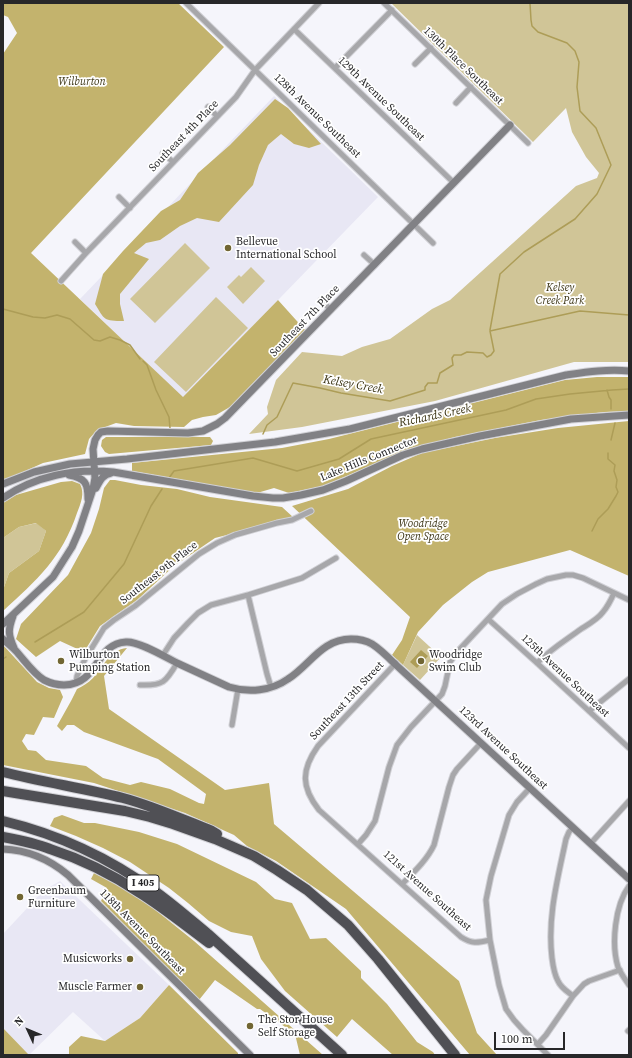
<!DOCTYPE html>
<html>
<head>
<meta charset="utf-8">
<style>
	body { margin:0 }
	#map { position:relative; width:632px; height:1058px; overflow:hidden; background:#f5f5fb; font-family:"Source Serif 4",serif }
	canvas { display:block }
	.frame { position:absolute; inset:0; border:4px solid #272729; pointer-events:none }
	.north { position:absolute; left:8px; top:1010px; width:40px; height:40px; -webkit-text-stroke:3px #fff; paint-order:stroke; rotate:314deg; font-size:11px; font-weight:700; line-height:16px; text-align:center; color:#272729 }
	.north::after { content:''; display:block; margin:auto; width:14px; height:18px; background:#272729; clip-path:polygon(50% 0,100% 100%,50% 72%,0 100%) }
	.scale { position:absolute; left:494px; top:1032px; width:71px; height:18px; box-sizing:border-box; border:2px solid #272729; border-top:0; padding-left:5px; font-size:12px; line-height:14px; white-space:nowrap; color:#272729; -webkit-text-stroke:3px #fff; paint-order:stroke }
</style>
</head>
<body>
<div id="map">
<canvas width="632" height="1058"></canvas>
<div class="frame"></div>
<div class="north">N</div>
<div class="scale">100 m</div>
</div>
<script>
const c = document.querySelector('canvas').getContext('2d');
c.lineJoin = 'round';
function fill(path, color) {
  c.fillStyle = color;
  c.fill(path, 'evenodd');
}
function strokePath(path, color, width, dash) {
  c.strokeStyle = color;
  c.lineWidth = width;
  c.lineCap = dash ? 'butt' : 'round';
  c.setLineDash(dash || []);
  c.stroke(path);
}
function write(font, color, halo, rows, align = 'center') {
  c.font = font + ' "Source Serif 4",serif';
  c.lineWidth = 3.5;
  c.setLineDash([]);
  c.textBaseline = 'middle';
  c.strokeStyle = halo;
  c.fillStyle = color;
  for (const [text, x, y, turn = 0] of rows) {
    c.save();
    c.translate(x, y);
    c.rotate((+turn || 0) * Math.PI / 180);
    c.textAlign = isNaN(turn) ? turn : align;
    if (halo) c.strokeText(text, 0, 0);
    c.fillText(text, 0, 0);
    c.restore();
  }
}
fill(new Path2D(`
	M274,96L378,197L183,398L80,299Z
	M60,881L169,985L140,1018L105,1041L73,1012L29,1055L3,1028V934L44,890Z`), '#e8e7f4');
fill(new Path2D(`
	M391,3H629V362H574L435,401L302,427L249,434L268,414L267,407L276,380L302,352L342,356L362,347L390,339L432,309L450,300L576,186L597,178L599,173L586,157L572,132L566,108L533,142Z
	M185,243L210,268L155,323L130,299Z
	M251,267L265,281L243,304L227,287L239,275L241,277Z
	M216,297L248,328L186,392L154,362Z
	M37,523L46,531L39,551L9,573L3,590V538L19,527Z
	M417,635L441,657L420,680L403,665Z`), '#d0c597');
fill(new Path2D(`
	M3,3H178L224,47L31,253L183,397L278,300L305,330L230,407L216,415L203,417L192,420L184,427L134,426L116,423L97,430L89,439L85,454L43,463L3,481V54L17,33L8,17L3,15Z
	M275,99L288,108L321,144L309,148L294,144L281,134L268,145L259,165L253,185L219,222L197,218L180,226L160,240L146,243L134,253L149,259L120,294V304L124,321C103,321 105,320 95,304L103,274L123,251L161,211L180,200L198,173L230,145Z
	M597,377H629V411L604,412L541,420L455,437L404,451L356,472L323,486L289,493L274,488L257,493L132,471V463L282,448L329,439L565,380Z
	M629,421V576L570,550L488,572L472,582L443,605L418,632L403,665L392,655L402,640L410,617L292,506L348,489L392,466L422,453L495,438L558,428Z
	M106,437H210L213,441L211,445L109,454L105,452L101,446L102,440Z
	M110,480H115L141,485L177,489L210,497L282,507L294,518L215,538L174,566L137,600L100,626L84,652L60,641L36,657L16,639L21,624L68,575L91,533L99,509L104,488Z
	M72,481L80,484C85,493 81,503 77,513C62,558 37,580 3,611V590L9,573L39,551L46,531L36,523L19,527L3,538V503L16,495L61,482Z
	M3,645L37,682L49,688L60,690L63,697L54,718L43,717L34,735L26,734L22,741L28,750L36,751L46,760L86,766L103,778L130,785L141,782L170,789L199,803L204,804L206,794L158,759L84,732L74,725H67L62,731L57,726L71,701L77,689C83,686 88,683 93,678C104,666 109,650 127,648L104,676L109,709L225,790L269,783L274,824L459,981L477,1033L497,1055H470L346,909L276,861L247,846L234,835L185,813L94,783L3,765Z
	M62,815L84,823H95L139,832L177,844L256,882L275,899L292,903L310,939L326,938L361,971V978L387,1004L417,1042L433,1052L435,1055H393L352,1019L337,1037L285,991L261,959L252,936L231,932L209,921L188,903L169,888L130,862L103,848L76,836L50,826L54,818Z
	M94,873L121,887L153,908L194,941L323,1055H300L295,1034L260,1009H257L215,980L199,1000L101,901L107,888L91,879Z
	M169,985L238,1053V1055H69V1047L81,1036L105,1041L140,1018Z
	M3,1028L29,1055H3Z`), '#c3b36d');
fill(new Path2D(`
	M421,650L428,656L417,668L410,662Z`), '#ad9d57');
strokePath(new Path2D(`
	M3,309L33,317L45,318L57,315L70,319L94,340L100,341L110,337L120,340L130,345L140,359
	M490,330L500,274L524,252L575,219L597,194L611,165L596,128L580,111L577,87L579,62L575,51L567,43L538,32L532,26L531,20L530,3
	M143,361L147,365L156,390L169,417L170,428
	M607,390L609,397L611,400V409
	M263,434L267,425L277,417L293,383L320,388L341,393L390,401L425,390V387L428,383H437L440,373L453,365L452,358L454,355H461L467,352L483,353L487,357L491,355L494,351L490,331L580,311L629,315
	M611,440L615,423
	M169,478L174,471L253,458L297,471L339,459L371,439L506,410L536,399L570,394L612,390L629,389
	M592,531L598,519L608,509L616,496L618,492L616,487L617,480L614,471L615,465L608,459V453
	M35,642L84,612L124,564L151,506L162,489
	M3,659L6,657`), '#ad9d57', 1.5);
const street = new Path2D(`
	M186,3L433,243
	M384,3L528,143
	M294,29L454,183
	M415,64L431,48
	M335,68L392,10
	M456,103L471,87
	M208,107L217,116
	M163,153L173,162
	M119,197L130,208
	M75,242L86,253
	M364,255L375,265
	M61,281L86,253L236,97L255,70L319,3
	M321,300L331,310
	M248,595L267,674L271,687
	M488,619L537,663L629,748
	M163,655L174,638L188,623L198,613L211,605L248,595L302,578L336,558
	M396,663L318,746C301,770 301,787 319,810L461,937C472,944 477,943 490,940L499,985L506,1009L514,1020L523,1030L548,1055
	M537,663C551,649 566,640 581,629C589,624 598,619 603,612C608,606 611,600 614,593
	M76,683L77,676L85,659L104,628L114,620L135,606L199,554L217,543L235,535L277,523L292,520L311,511
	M140,685C163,686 166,682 177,663
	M589,711L629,679
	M232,725L238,689
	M573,827L569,832L566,839C558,878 547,917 552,958C553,966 554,974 558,981C561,988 568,992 573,996
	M591,843L629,801
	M358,844L366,835L375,821L389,767L397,745L411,727L442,694L445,686L450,662L458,651L502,604L517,594L536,584L547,579L566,575H573L583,578L629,600
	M402,884C414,872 427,860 434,845L449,787L453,775L457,769L481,743
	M629,886C615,905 611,944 618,967C621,974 625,979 629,985
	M490,940L486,900L491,876L509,815L517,802L530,788
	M628,1031L629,1030
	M538,1044L546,1035L573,996L584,984L589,981L620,970`);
const secondary = new Path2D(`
	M69,475C85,478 88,483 88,499
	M3,484L34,472L70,464L127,459L275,442L350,429L566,375C587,372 607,369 629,371
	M96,488C100,481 102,475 111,473
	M3,498C35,476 75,468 113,472L253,496L273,498H283L301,495L323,490L346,481L403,455L422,449L480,436L571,419L629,415
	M13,616C8,630 8,634 14,648
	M3,624L53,577L72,547L79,531L93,489L95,478L93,449L95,440L98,435L101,432L108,431L188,433L203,431L217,424L225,418L510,125
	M3,639C7,643 12,647 16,651C25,661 33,673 44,680C50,683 57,685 64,685C100,684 94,644 126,642C139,641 165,657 177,663C194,671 212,679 229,687C249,693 271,691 288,679C310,665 322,639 351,639C359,639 365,640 372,644C380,649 388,657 395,664L629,879
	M3,849C28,850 49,859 68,875L250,1055`);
const highway = new Path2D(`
	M3,772C42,782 83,788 123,798C153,806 182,819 212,831L217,834
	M3,791L125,811L150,817L173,824L215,839L254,856L277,870L307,890L348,925L378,959L455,1055
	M3,821C57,834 111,859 156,892C174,905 191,920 208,934L342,1055
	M3,837C19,840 35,843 50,849C81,859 113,875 140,893C164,908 186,926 209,943`);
strokePath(street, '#d0d0d5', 7);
strokePath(secondary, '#d0d0d5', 9);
strokePath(highway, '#d0d0d5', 12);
strokePath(street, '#a7a7aa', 5);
strokePath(secondary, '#818185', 7);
strokePath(highway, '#505055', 10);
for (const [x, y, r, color] of [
	[228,248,4,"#716633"],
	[61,661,4,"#716633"],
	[421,661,4,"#716633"],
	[20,897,4,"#716633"],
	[130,959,4,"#716633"],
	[140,987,4,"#716633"],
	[250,1026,4,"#716633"]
]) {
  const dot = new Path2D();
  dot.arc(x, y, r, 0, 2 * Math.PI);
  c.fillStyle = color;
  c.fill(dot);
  strokePath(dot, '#fff', 1.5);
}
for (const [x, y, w] of [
	[143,883,32]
]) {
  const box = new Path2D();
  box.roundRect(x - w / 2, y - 8, w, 16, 3);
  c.fillStyle = '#fff';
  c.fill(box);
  strokePath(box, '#272729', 1);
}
write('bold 10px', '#272729', null, [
	["I 405",143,883]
]);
write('11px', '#272729', '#fff', [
	["130th Place Southeast",463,66,44],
	["129th Avenue Southeast",381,99,44],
	["128th Avenue Southeast",317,116,44],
	["Southeast 4th Place",184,136,-46],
	["Southeast 7th Place",305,321,-46],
	["Lake Hills Connector",369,459,-22],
	["Southeast 9th Place",159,573,-38],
	["125th Avenue Southeast",565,676,43],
	["Southeast 13th Street",347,701,-47],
	["123rd Avenue Southeast",503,748,43],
	["121st Avenue Southeast",427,891,42],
	["118th Avenue Southeast",142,932,45]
]);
write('italic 11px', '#3e3718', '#fff', [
	["Wilburton",82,82],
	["Kelsey",560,288],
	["Creek Park",560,301],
	["Woodridge",423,524],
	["Open Space",423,537]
]);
write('11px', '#272729', '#fff', [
	["Bellevue",236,242],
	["International School",236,255],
	["Wilburton",69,655],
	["Pumping Station",69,668],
	["Woodridge",429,655],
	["Swim Club",429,668],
	["Greenbaum",28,891],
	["Furniture",28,904],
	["Musicworks",122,959,"right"],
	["Muscle Farmer",132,987,"right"],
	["The Stor House",258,1020],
	["Self Storage",258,1033]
], 'left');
write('italic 12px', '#393212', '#fff', [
	["Kelsey Creek",353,385,10],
	["Richards Creek",435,416,-12]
]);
</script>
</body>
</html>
